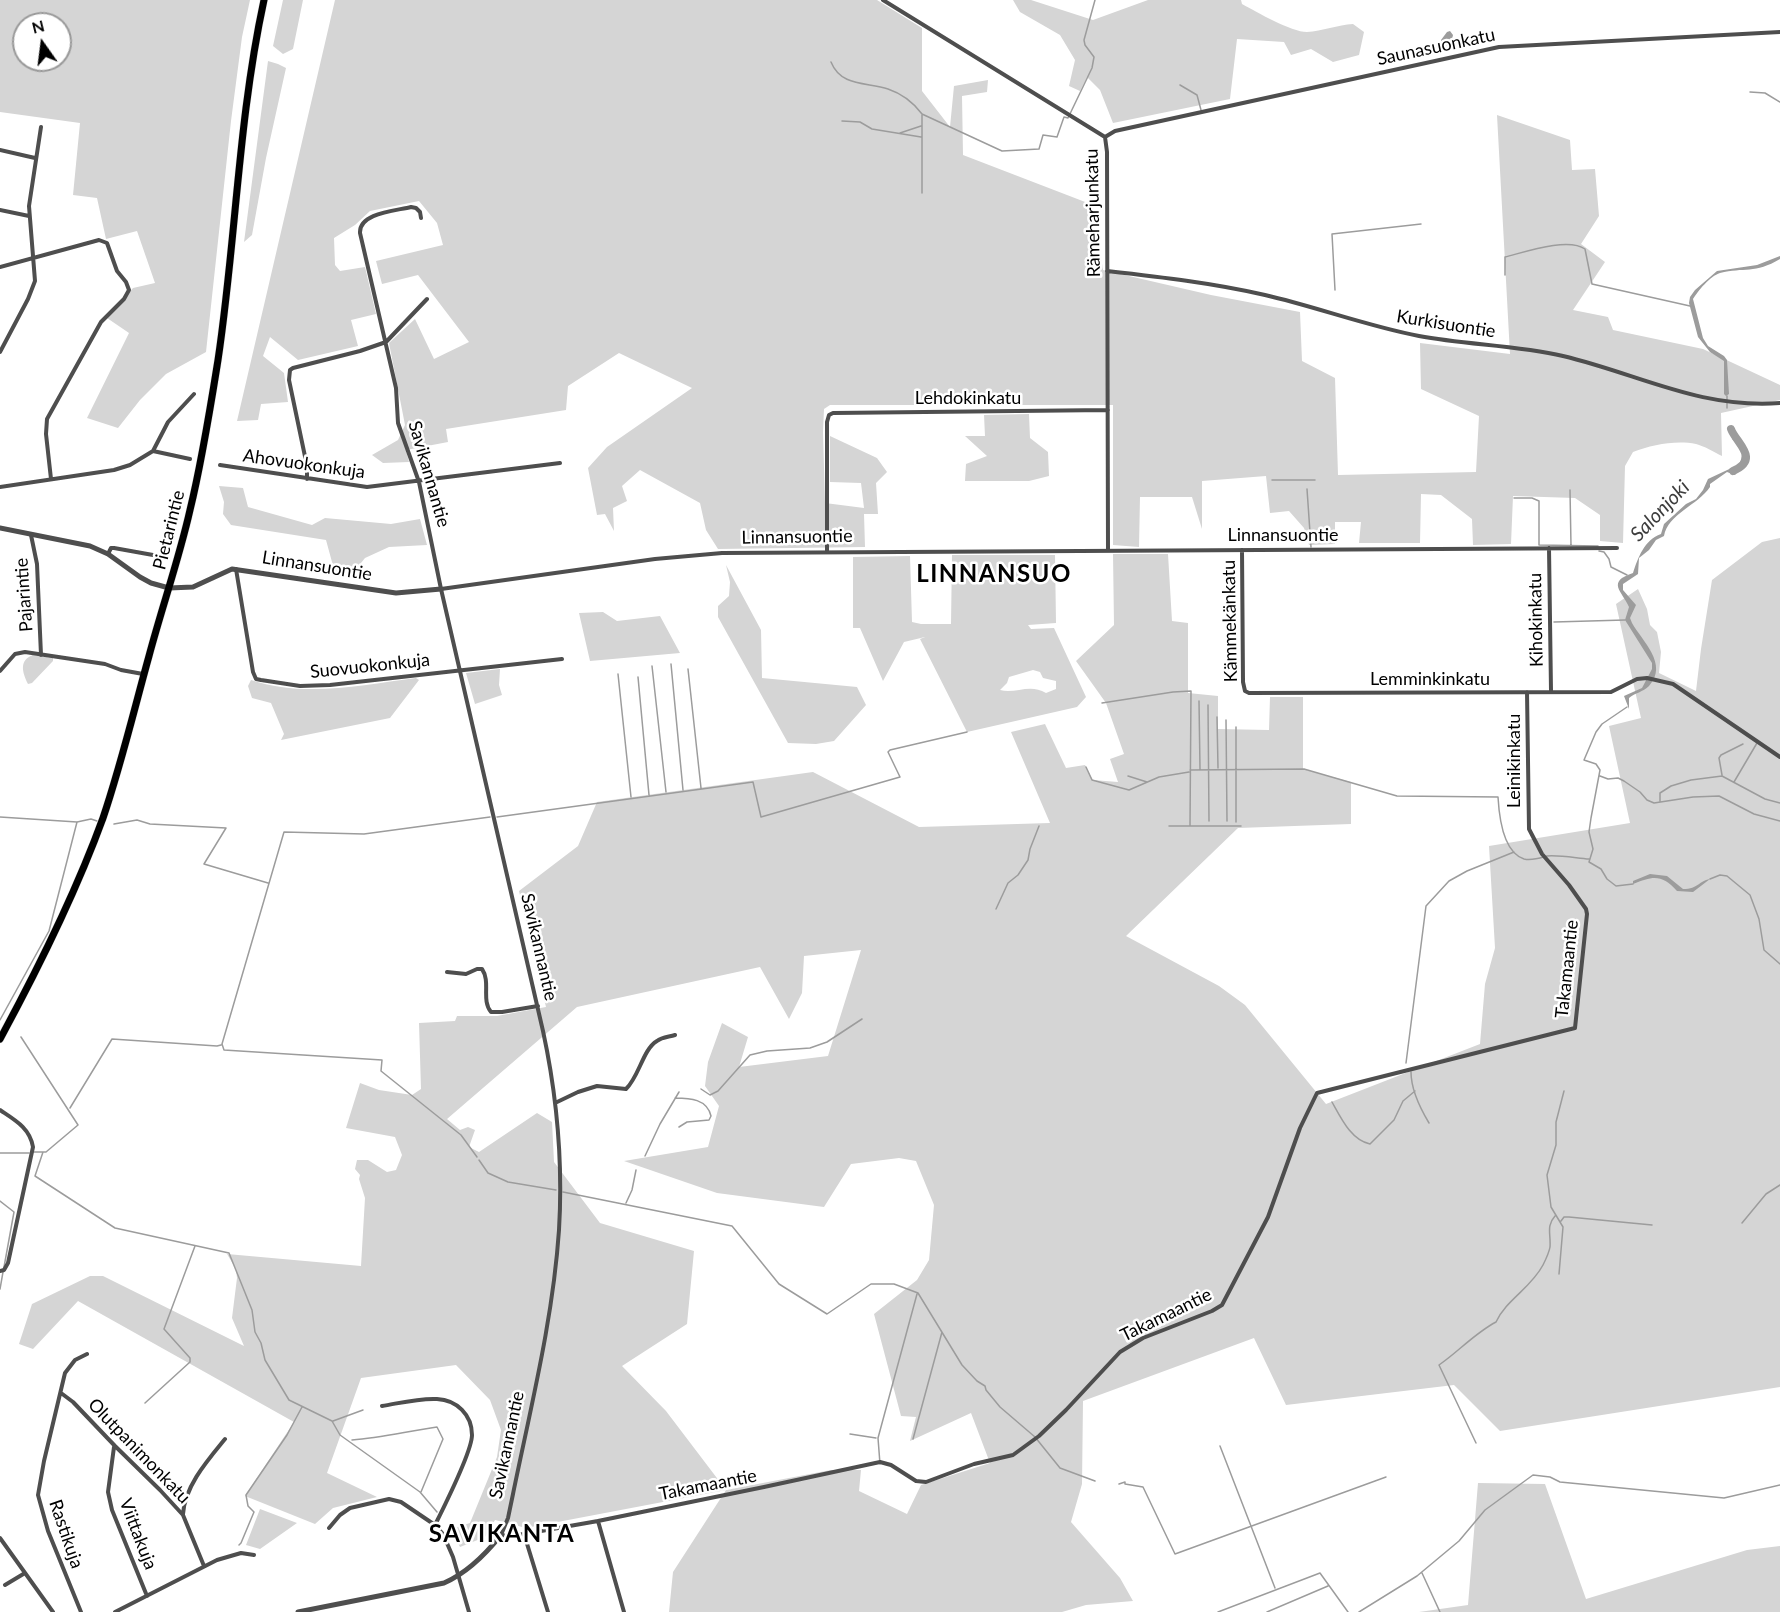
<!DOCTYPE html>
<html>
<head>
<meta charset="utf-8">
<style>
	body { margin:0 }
	#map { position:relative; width:1780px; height:1612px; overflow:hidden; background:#fff; font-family:Lato,sans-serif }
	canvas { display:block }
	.north { position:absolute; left:12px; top:12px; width:60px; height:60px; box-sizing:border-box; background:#fff; border:2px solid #999; border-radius:50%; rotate:346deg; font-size:16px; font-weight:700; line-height:24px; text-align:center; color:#000 }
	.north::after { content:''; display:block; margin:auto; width:21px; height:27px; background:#000; clip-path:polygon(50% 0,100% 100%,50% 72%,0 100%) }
</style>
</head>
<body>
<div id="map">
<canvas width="1780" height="1612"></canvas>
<div class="north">N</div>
</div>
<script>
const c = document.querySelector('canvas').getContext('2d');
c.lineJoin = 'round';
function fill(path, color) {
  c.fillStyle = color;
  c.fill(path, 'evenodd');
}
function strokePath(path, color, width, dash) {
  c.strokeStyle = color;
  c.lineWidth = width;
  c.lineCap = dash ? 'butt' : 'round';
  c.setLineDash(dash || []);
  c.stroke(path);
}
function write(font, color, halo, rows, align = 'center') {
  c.font = font + ' Lato,sans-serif';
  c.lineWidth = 5;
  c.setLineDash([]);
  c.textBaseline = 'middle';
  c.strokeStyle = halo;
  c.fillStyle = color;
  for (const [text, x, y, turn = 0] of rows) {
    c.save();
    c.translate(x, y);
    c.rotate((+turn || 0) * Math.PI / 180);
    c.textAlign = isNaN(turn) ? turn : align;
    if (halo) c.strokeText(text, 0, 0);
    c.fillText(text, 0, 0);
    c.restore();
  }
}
fill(new Path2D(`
	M0,0H250L242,37L231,121L206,352L166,374L140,400L118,428L87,418L129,333L107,318L133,288L155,283L137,231L106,239L97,198L73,195L80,123L0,112ZM24,24H60V60H24Z
	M283,0H303L293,49L283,54L273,46Z
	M335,0H877L922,28V91L950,127L954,86L988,80L987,92L962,96L963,155L1093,205L1103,270L1211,295L1300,312L1302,361L1335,378L1338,475L1476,472L1479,416L1421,389L1420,343L1510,354L1497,115L1570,140L1572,170L1595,169L1599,216L1581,244L1605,262L1573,310L1608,317L1613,330L1703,349L1780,385V400L1721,413L1722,456C1714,452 1704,446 1696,444C1675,440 1652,445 1633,452L1625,466L1623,543L1600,541V515L1575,498L1513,496L1511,544L1473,545L1472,519L1441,495L1421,494L1420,543H1359L1361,522H1335V544L1309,545L1304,528L1289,511L1270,513L1266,476L1202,481V529L1192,497H1140L1139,547L1113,545V405H830L824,409L823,432L825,503L864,508L861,483L830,482V436L877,458L887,472L876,483L878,514H864L865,547L718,549L706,530L700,503L640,470L622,486L627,501L613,508L614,531L605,514L597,515L588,468L607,447L692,388L619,353L568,386L566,410L446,429L448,442L406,450L409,462L383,463L372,455L398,440L405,425L389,343L415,319L434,359L469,342L418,275L382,284L376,261L443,245L437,223L419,201L370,211L355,225L334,238L335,265L340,271L365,267L376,314L351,320L358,346L298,360L270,337L263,356L284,373L288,402L261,404L258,420L237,421Z
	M1013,0H1031L1093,20L1148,0H1241L1242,4C1257,12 1291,32 1307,32C1322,31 1338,25 1353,24L1364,32L1359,55L1333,62L1311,49L1291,55L1284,42L1237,39L1230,99L1113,123L1100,90L1087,77L1080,91L1069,86L1075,60L1060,35L1020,12Z
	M268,61L278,64L286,68L266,158L252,235L244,242Z
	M1029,414L1030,438L1048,452L1049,476L1029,481H965L966,464L987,456L965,436H985L984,415Z
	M219,486L243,488L248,507L312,525L325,518L391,524L420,519L427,545L389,547L365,558L352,574L335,573L326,540L231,525L223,514L224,502Z
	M1780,538V1387L1500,1431L1454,1385L1286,1405L1254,1338L1083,1401L1082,1484L1071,1522L1120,1578L1133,1601L1086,1605L1062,1612H669L673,1572L726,1490L526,1528L495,1520L485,1537L460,1547L451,1529L470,1523L497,1457L501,1430L490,1400L456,1365L361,1378L327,1473L377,1497L333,1508L315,1524L245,1496L294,1422L78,1301L33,1349L19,1344L32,1304L90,1276H103L244,1346L232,1318L237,1278L236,1269L227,1254L361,1266L365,1198L359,1179L360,1175L355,1169L357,1160H368L387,1172L396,1170L402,1155L395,1137L346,1128L360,1083L379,1090L412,1095L421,1089L419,1023L455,1021L457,1016H497L546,1007L519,891L578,846L597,802L813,772L919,827L1050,823L1011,732L1045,724L1066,768L1085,765L1093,780L1118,782L1110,759L1124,754L1106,703L1076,661L1114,625L1113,554H1168L1172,621L1188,623V693L1218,696V729L1269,730L1270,697H1303V769L1351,782V824L1238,828L1126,936L1219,986L1245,1005L1326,1104L1480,1044L1485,984L1495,948L1489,846L1630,823L1609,726L1641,718L1616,604L1638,589L1647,609L1650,625L1657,632L1661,652L1659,673L1696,691L1701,649L1712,580L1762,542ZM861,950L828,1056L739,1067L748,1037L722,1023L708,1062L705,1086L719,1106L708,1147L624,1161L717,1193L824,1207L851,1164L899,1158L916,1161L934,1205L929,1260L917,1280L874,1314L901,1416L916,1417L910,1441L971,1413L990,1463L921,1485L907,1514L859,1491L861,1470H831L726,1490L666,1411L622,1366L687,1324L694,1251L600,1223L554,1162L552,1122L537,1113L479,1152L469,1147L475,1130L468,1127L460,1130L447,1119L577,1007L760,967L789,1019L802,993L804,956Z
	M952,555H1055L1056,623L1028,625L1031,629L1054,628L1086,697L1077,707L967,732L920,639L925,637L904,642L883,681L860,628H853V557L910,556L912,622L921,624H951ZM1033,670L1040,672L1043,678L1056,681V689L1046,693C1030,683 1016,694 1000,690L1007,683L1009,677Z
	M726,565L761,630L762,678L857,687L866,705L834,741L816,744L788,743L718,617V606L729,596L730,582Z
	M603,612L617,621L660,616L680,653L590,661L579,613Z
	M33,655L53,658V661L32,683L28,684C22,672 19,660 33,655Z
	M500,669L499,685L502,695L475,704L466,673Z
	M416,678L419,680L390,718L281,740L284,734L271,703L252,698L248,686L251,680C304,698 362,685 416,678Z
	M1478,1483L1545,1484L1586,1599L1747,1550L1780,1546V1612H1419L1468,1605Z
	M260,1509L297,1523L260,1549L246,1545Z`), '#d5d5d5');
fill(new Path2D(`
	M1450,31L1453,35L1451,44L1443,47L1441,40L1447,32Z
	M1780,256V259C1755,274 1744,267 1720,273C1710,276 1698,291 1693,299L1703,338L1708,346L1724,356L1727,360L1729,394L1726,396L1724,394V361L1710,352L1698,337L1689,303L1690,297L1695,290L1717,271L1757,265Z
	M1740,464L1741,467L1735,475L1727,472L1710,484V487C1698,505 1668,514 1664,536L1656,540L1649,550L1639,558L1638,574L1623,584V590L1636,605L1630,618L1632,623C1642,641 1669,664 1649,686C1643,692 1635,693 1629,698V709L1624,696L1642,688L1652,669V663L1625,620L1629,607C1622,591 1606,582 1633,573C1638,558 1644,540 1661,534L1664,524L1686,504L1696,499L1703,490L1708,479Z
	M1650,874L1667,876L1683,889C1699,889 1698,881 1710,879L1693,892L1677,891C1662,874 1653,876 1633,884V881Z`), '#9c9c9c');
strokePath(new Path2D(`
	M831,62C841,87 867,82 888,89C903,94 913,102 922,114L1002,151L1039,149L1043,135L1057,137L1064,117L1068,118L1092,68L1094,57L1085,45L1084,40L1095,0
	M1180,85L1197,95L1201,110
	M1750,92L1765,93L1780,102
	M922,115V193
	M842,121L860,122L872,129L921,137
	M900,133L921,126
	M1505,275V257C1525,252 1568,237 1585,249L1592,284L1690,306
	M1335,290L1332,234L1421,224
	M1727,396V408
	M1733,439C1742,445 1745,454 1740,464
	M1272,480H1315
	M1307,489L1311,547
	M1570,490L1571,546
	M1514,498H1532L1539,501V545L1598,546
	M1599,551L1604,552L1609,559L1611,567L1627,575
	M1554,622L1625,620
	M671,664L683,790
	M652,666L666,792
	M688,669L701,788
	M618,674L631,797
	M638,677L649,795
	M1199,701L1200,769
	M1102,703L1173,692L1191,691L1190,826
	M1208,705L1209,821
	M1627,707L1602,724L1596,732L1584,760L1596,764L1600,770L1591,818L1589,832L1593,849L1589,862L1601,869L1607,879L1616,886L1633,884
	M1217,717L1218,768
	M1226,720L1227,821
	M1236,727V822
	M1086,767L1092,780L1129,790L1159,777L1189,772
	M1190,770L1304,769L1397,796L1498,797C1499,815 1503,852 1524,859C1532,861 1540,858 1547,856C1560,855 1576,858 1589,859
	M1722,775L1719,758L1721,755L1743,744
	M1128,776L1147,782
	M1600,776L1608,779L1618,778L1624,781L1640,792L1647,800L1654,803L1693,797L1719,796L1754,814L1780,821
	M1734,782L1757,743
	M1660,801V793L1671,786L1691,780L1722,776L1765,799L1780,803
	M0,817L77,822L91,819L97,821
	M497,817L753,782L761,817L900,777L888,752L890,750L967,732
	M114,824L137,820L150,824L226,828L204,864L268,883
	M1169,826H1241
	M1710,879L1720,875L1727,876L1750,895L1759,919L1764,950L1780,964
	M996,909L1008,883L1018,875L1028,860L1030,849L1039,826
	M0,1020L49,931L77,822
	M21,1037L78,1125L46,1152H34
	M1406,1063L1426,906L1449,881L1467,871L1514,852
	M1411,1072C1411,1090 1420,1108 1429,1123
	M701,1089L710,1095L718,1091L750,1055L767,1051L810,1048L827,1042L862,1019
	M675,1098C690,1098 707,1099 711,1116L709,1120L687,1122L679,1127
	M1332,1102C1341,1118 1351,1140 1370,1144L1394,1120L1403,1101L1415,1091
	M70,1108L112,1039L217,1046L221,1045
	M43,1152L35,1176L115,1228L229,1253L252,1310L255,1332L261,1343L265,1360L289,1400L332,1421L340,1435L420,1492L437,1512
	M0,1153H29
	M645,1156L660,1124L679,1092
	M477,1157L461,1135L381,1071L382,1060L224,1050L222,1044L284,832L364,834L490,817
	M479,1160L488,1173L508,1182L556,1190
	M563,1192L732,1226L779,1284L827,1314L871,1284H894L918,1293L962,1365L977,1381L985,1386L986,1390L1000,1407L1035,1437L1060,1468L1095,1481
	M0,1201L14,1212L4,1267
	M626,1203L632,1190L636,1170
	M1561,1221L1564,1217H1569L1652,1225
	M1742,1223L1766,1194L1780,1185
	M1559,1274L1563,1227L1551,1207L1547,1175L1556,1145V1122L1564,1091
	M0,1289L3,1272
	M145,1403L190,1362V1358L164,1329L195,1246
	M333,1421L363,1410
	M850,1434L876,1438
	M913,1439L942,1332
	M352,1440C381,1438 408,1431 437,1427L443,1439L421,1492
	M1476,1443L1439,1365C1458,1352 1475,1333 1496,1322C1506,1300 1531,1288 1543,1265C1546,1259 1549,1253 1550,1247C1551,1234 1546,1226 1555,1216
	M1220,1446L1275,1588
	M880,1464L878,1438L917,1294
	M1119,1484L1125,1482V1484L1143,1487L1175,1554L1386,1477
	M239,1545L241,1543L254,1512L248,1506L246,1495L287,1435L302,1407
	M1422,1573L1440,1612
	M1218,1612L1320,1573L1348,1612
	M1267,1612L1328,1586
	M1359,1612L1417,1576L1459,1541L1485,1510L1533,1475L1550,1477L1560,1482L1724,1498L1780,1485`), '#9c9c9c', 1.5);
strokePath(new Path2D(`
	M1731,429C1736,443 1761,459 1733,471`), '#9c9c9c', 8);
const primary = new Path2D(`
	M0,1039C39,967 75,895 103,818C121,765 134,710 149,656C162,607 179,559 190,510C202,461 210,410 218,360C236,240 238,120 264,0`);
strokePath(primary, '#dbdbdb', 8);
strokePath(new Path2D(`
	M883,0L1105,137L1107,152L1108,550
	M1105,137L1115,131L1499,47L1780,32
	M0,150L35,158
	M0,210L29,216
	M421,218L420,212L416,208L411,207C395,211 359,213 360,233L396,388L398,423L419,482L441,589L543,1031C557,1096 563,1163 559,1230C553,1319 531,1406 513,1494L508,1518L501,1535L507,1536L524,1534L598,1521L764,1487L880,1462L891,1465L916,1481L926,1482L974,1464L1013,1455L1039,1436L1066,1410L1120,1352L1143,1338L1212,1311L1222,1305L1268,1217L1300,1128L1317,1093L1575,1028L1587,914L1586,909L1569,885L1542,854L1529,829L1527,692
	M0,267L99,240L107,243L117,271L126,282L129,290L124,299L101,322L47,419L46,434L51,479
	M1107,271C1160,277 1213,283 1265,295C1317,307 1367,326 1419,336C1467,345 1516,345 1563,356C1639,374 1699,409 1780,403
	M0,352L28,299L35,281L29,206L41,127
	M153,451L168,422L194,394
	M220,465L367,487L560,463
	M307,479V466L289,380L290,370L293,368L360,351L386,342L427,299
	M0,487L114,470L130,465L153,451L190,459
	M31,535L37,564L41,655
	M1549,548L1551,691
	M1242,550L1243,682L1245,691L1249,693L1611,692L1637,679L1647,678L1673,684L1780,757
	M827,552V422L829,415L833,413L1108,410
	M108,554L111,548H114L153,555
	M236,569L253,672L256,679L261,680L300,686L330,685L562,659
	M441,589L655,559L722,553L1617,548
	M0,671L15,654L25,652L105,664L121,670L143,674
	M447,972L466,974L477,969H482C491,982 481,1000 491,1012H502L538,1006
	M555,1103L578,1092L597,1086L626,1089C639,1077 643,1049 657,1041C662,1037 669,1037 675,1035
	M0,1110C15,1120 30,1128 33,1147L8,1263L4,1270L0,1271
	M61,1393L73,1402L115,1446L160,1490L183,1515L204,1566
	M382,1406C400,1403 419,1398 437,1399C457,1400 472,1415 472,1435C472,1451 443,1509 435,1525
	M114,1447L108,1492L112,1510L147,1596
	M183,1514C185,1486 207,1461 225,1439
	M598,1521L624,1612
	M329,1528L340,1515L350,1508L389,1499L401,1502L435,1525L443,1534L453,1557L469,1612
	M524,1534L548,1612
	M0,1538L53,1612
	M5,1585L25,1573
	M81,1612L48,1531L38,1495L44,1461L65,1373L75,1360L87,1354
	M115,1612L217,1560L241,1553L254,1555`), '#4e4e4e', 4);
strokePath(new Path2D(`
	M0,528L90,546L108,554L140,577L151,583L169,588L193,587L232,569L396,593L441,589
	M298,1612L444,1583C467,1573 485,1555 501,1535`), '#4e4e4e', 5);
strokePath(primary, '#000', 7);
write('18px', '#000', '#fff', [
	["Saunasuonkatu",1436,47,-12],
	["Rämeharjunkatu",1093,213,-91],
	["Kurkisuontie",1446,324,9],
	["Lehdokinkatu",968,398],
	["Ahovuokonkuja",304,464,8],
	["Savikannantie",429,474,74],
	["Pietarintie",169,530,-76],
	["Linnansuontie",1283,535],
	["Linnansuontie",797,537,-1],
	["Linnansuontie",317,566,9],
	["Pajarintie",24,595,-94],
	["Kihokinkatu",1536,620,-91],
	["Kämmekänkatu",1230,621,-91],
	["Suovuokonkuja",370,666,-6],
	["Lemminkinkatu",1430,679],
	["Leinikinkatu",1514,761,-90],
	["Savikannantie",539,947,77],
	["Takamaantie",1567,969,-84],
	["Takamaantie",1166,1315,-26],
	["Savikannantie",507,1445,-78],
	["Olutpanimonkatu",139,1451,46],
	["Takamaantie",708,1485,-11],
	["Rastikuja",66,1534,71],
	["Viittakuja",138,1534,69]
]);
write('italic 20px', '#3d3d3d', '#fff', [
	["Salonjoki",1660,511,-46]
]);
c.letterSpacing = '1.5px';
write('bold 24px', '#000', '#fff', [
	["LINNANSUO",994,574],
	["SAVIKANTA",502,1534]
]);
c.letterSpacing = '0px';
</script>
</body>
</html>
